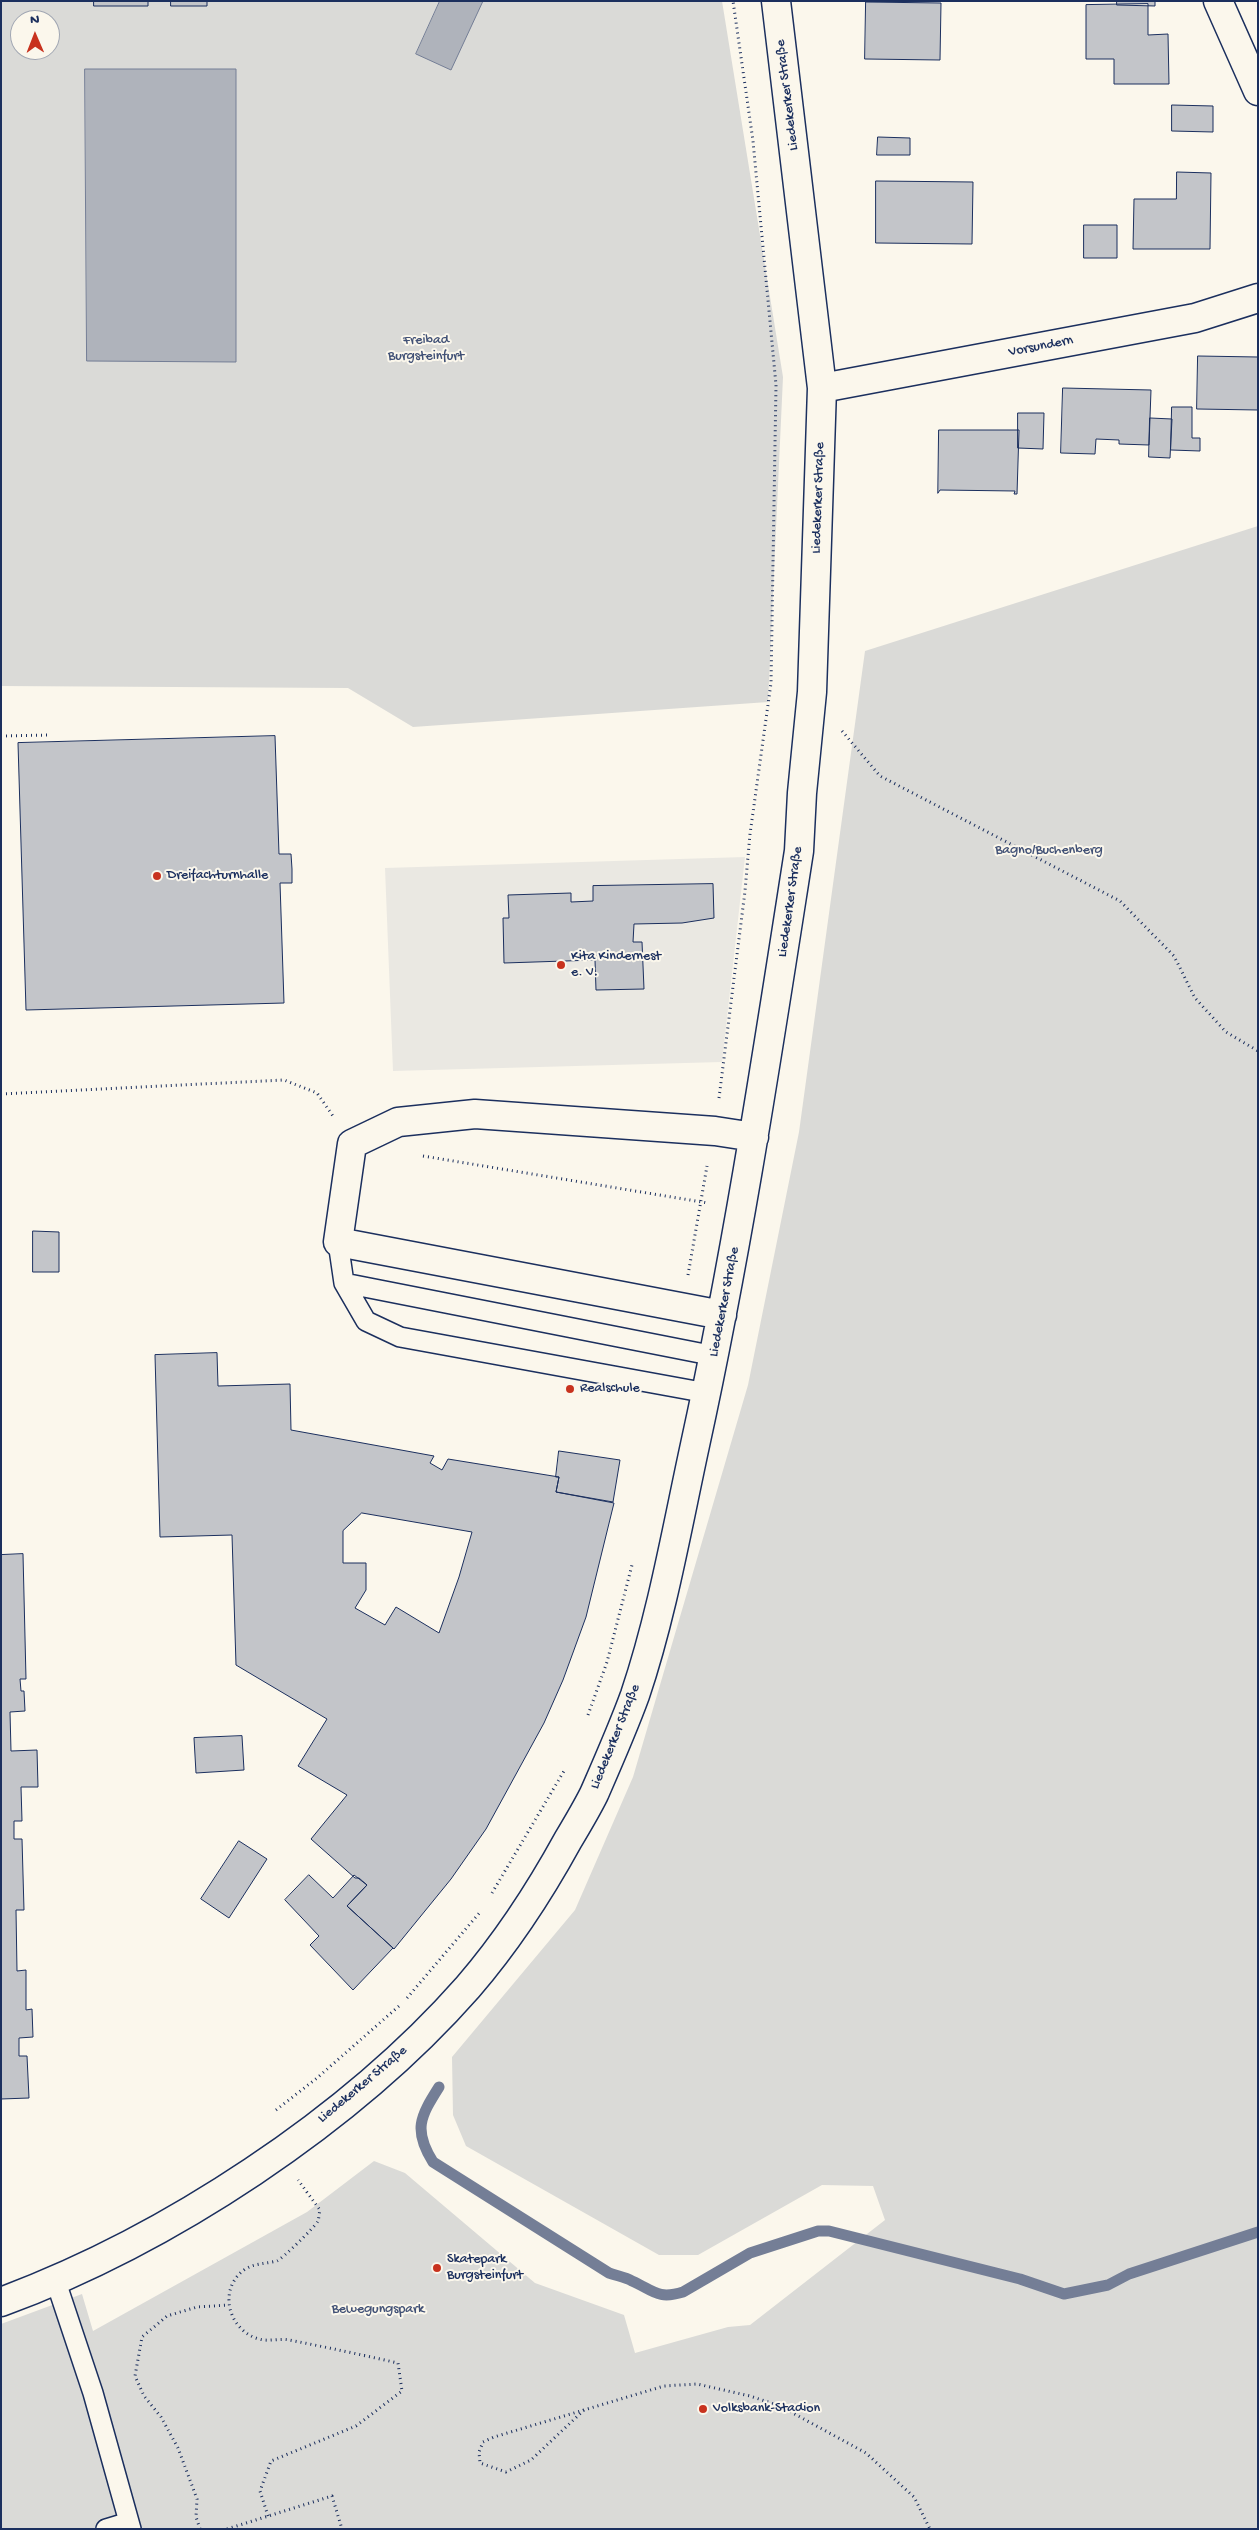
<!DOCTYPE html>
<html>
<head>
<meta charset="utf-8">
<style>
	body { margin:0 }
	#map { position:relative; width:1259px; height:2530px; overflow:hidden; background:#fbf7ec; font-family:"Gochi Hand",sans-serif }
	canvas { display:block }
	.frame { position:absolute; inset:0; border:2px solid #1b2f5e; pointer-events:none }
	.north { position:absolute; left:10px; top:10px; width:50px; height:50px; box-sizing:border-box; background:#fbf7ec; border:1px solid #a1a7b3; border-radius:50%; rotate:359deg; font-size:14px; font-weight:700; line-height:20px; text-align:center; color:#1b2f5e }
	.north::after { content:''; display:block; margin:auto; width:18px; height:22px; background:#c8321e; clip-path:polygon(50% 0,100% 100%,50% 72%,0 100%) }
</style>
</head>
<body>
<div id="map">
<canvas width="1259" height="2530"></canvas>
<div class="frame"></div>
<div class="north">N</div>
</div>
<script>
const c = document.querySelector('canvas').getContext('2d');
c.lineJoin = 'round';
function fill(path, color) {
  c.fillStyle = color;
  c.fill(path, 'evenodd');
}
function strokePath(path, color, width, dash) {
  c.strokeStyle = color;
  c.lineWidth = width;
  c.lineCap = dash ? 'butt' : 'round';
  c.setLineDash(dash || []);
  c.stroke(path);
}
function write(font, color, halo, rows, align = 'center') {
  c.font = font + ' "Gochi Hand",sans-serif';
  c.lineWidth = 4;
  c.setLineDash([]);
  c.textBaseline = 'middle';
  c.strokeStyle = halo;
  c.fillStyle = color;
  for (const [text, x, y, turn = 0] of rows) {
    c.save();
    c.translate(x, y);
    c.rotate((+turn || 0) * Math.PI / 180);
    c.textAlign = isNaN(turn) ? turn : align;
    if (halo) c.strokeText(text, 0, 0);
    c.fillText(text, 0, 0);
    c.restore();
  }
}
fill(new Path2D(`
	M745,857L722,1062L393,1071L385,868Z`), '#eae8e2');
fill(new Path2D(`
	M1,1H722L783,377L768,702L413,727L348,688L1,686ZM20,20H50V50H20Z
	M1258,526V2529H1V2324L82,2294L93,2331L307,2212L374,2161L405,2173L535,2283L624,2315L635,2353L728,2327L750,2325L885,2220L873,2186L822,2185L698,2255H659L466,2146L453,2115L452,2057L575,1910L633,1777L748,1385L799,1132L865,651Z`), '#dadad7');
const water = new Path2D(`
	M440,1H483L451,70L416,54Z
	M85,69H236V362L87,361Z`);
fill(water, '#afb3bb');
strokePath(water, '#747e96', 1);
strokePath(new Path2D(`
	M439,2087C420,2117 413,2130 433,2162L609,2273C617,2276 625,2277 632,2281C653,2290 657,2300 683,2292L750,2253L818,2231H829L1020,2279L1064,2294L1108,2285L1129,2274L1258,2232`), '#747e96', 11);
const building = new Path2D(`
	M94,1H148V6H94Z
	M171,1H207V6H171Z
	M1117,1H1155V6L1117,5Z
	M866,2L941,3L940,60L865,59Z
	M1148,4V35L1168,34L1169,84H1114V59H1086V5Z
	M1172,105L1213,106V132L1172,131Z
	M878,137L910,138V155H877Z
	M1177,172L1211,173L1210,249H1133L1134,199H1176Z
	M876,181L973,182L972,244L876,243Z
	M1084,225H1117V258H1084Z
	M1198,356L1258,357V410L1197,409Z
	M1063,388L1151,390L1149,445L1119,444V440L1096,439L1095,454L1061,453Z
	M1172,407H1192V438H1200V451L1171,450Z
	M1018,413H1044L1043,449L1018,448Z
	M1150,418L1172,419L1170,458L1149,457Z
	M939,430H1019L1017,494H1014L1015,491L940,490L938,493Z
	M275,736L279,854H291L292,869V883H280L284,1003L26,1010L18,743Z
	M713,884L714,918L682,923L634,924L633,942H642L644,989L596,990L595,960L504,963L503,918H509L508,895L571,893V902L593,901V886Z
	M33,1231L59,1232V1272H33Z
	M217,1353L218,1386L290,1384L291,1430L434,1456L430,1463L442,1470L448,1459L559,1477L556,1492L614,1503L586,1617L563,1680L544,1723L486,1829L451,1879L394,1949L347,1906L367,1885L359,1878H355L311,1839L347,1795L298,1766L327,1719L236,1665L232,1535L160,1537L155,1355ZM362,1513L472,1532L459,1577L439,1633L396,1607L385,1625L355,1608L366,1590V1563H343V1531Z
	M559,1451L620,1460L613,1502L556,1492L559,1477H556Z
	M23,1554L26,1679H20L21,1691H24L25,1711L10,1712L11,1751L37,1750L38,1787H21L22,1821H14V1839H22L24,1910H16L17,1971L26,1970V2010L32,2009L33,2037L19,2038V2056H27L29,2098L1,2099V1555Z
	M242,1736L244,1770L196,1773L194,1738Z
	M239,1841L267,1859L229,1918L201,1899Z
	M309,1875L333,1898L354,1875L367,1885L347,1906L393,1948L353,1990L310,1945L319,1936L285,1900Z`);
fill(building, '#c3c5c9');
strokePath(building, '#1b2f5e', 1);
const lane = new Path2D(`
	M338,1242L344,1283L366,1321L400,1337L707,1393
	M344,1283L715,1356
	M56,2282L93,2393L131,2529
	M106,2529L129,2522`);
const street = new Path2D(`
	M1218,1L1258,91
	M822,388L1195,318L1258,298
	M722,1315L338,1242L352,1144L398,1122L475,1114L715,1131L754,1137
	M1,2302C168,2240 350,2121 468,1987C506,1943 540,1891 568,1840C577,1825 586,1810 594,1794C608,1762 623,1728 635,1695C662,1615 677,1528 695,1445C738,1248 768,1049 799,851L802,793L812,692L822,388L776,1`);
strokePath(lane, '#1b2f5e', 22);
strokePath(street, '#1b2f5e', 31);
strokePath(new Path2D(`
	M842,731L880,776L1120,901L1174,956L1195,998L1226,1032L1258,1051
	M1,736L49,735
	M1,1094L284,1080L317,1093L333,1116
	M719,1098L745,891L750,834L771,683L776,385L753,141L733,1
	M423,1156L708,1203
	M688,1275L707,1166
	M588,1715L607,1662L632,1565
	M492,1893L564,1771
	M407,1998L481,1911
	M276,2110L317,2078L399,2006
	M584,2410L531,2460L506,2472L480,2463L479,2452L483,2442L494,2437L664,2386L697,2384L750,2396L780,2406L866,2453L914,2497L930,2529
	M268,2516L260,2491L271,2461L356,2426L402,2391L398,2363C362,2355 326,2347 289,2340C280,2338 269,2342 259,2339C229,2331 217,2290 244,2270C254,2263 265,2264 277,2261C282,2259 315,2227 318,2221C319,2218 319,2214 320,2210L298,2180
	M200,2529L196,2517L197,2499L178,2448L161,2417L144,2396L135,2376L142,2337L167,2316L197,2307L229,2305
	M227,2529L332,2496L342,2529`), '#1b2f5e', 3, [1, 4]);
strokePath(lane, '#fbf7ec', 19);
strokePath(street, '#fbf7ec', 28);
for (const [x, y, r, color] of [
	[157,876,5,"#c8321e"],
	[561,965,5,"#c8321e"],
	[570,1389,5,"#c8321e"],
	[437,2268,5,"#c8321e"],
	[703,2409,5,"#c8321e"]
]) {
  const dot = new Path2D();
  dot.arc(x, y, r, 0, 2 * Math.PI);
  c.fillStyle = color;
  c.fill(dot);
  strokePath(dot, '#fbf7ec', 2);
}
write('14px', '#1b2f5e', '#fbf7ec', [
	["Liedekerker Straße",788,95,-97],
	["Vorsundern",1041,347,-11],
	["Liedekerker Straße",819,498,-88],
	["Liedekerker Straße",791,902,-82],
	["Liedekerker Straße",725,1302,-79],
	["Liedekerker Straße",616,1737,-68],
	["Liedekerker Straße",363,2085,-40]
]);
write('14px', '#415176', '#fbf7ec', [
	["Freibad",426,341],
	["Burgsteinfurt",426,357],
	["Bagno/Buchenberg",1049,851],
	["Bewegungspark",378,2310]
]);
write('14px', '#1b2f5e', '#fbf7ec', [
	["Dreifachturnhalle",167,876],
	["Kita Kindernest",571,957],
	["e. V.",571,973],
	["Realschule",580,1389],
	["Skatepark",447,2260],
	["Burgsteinfurt",447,2276],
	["Volksbank-Stadion",713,2409]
], 'left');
</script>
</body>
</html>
